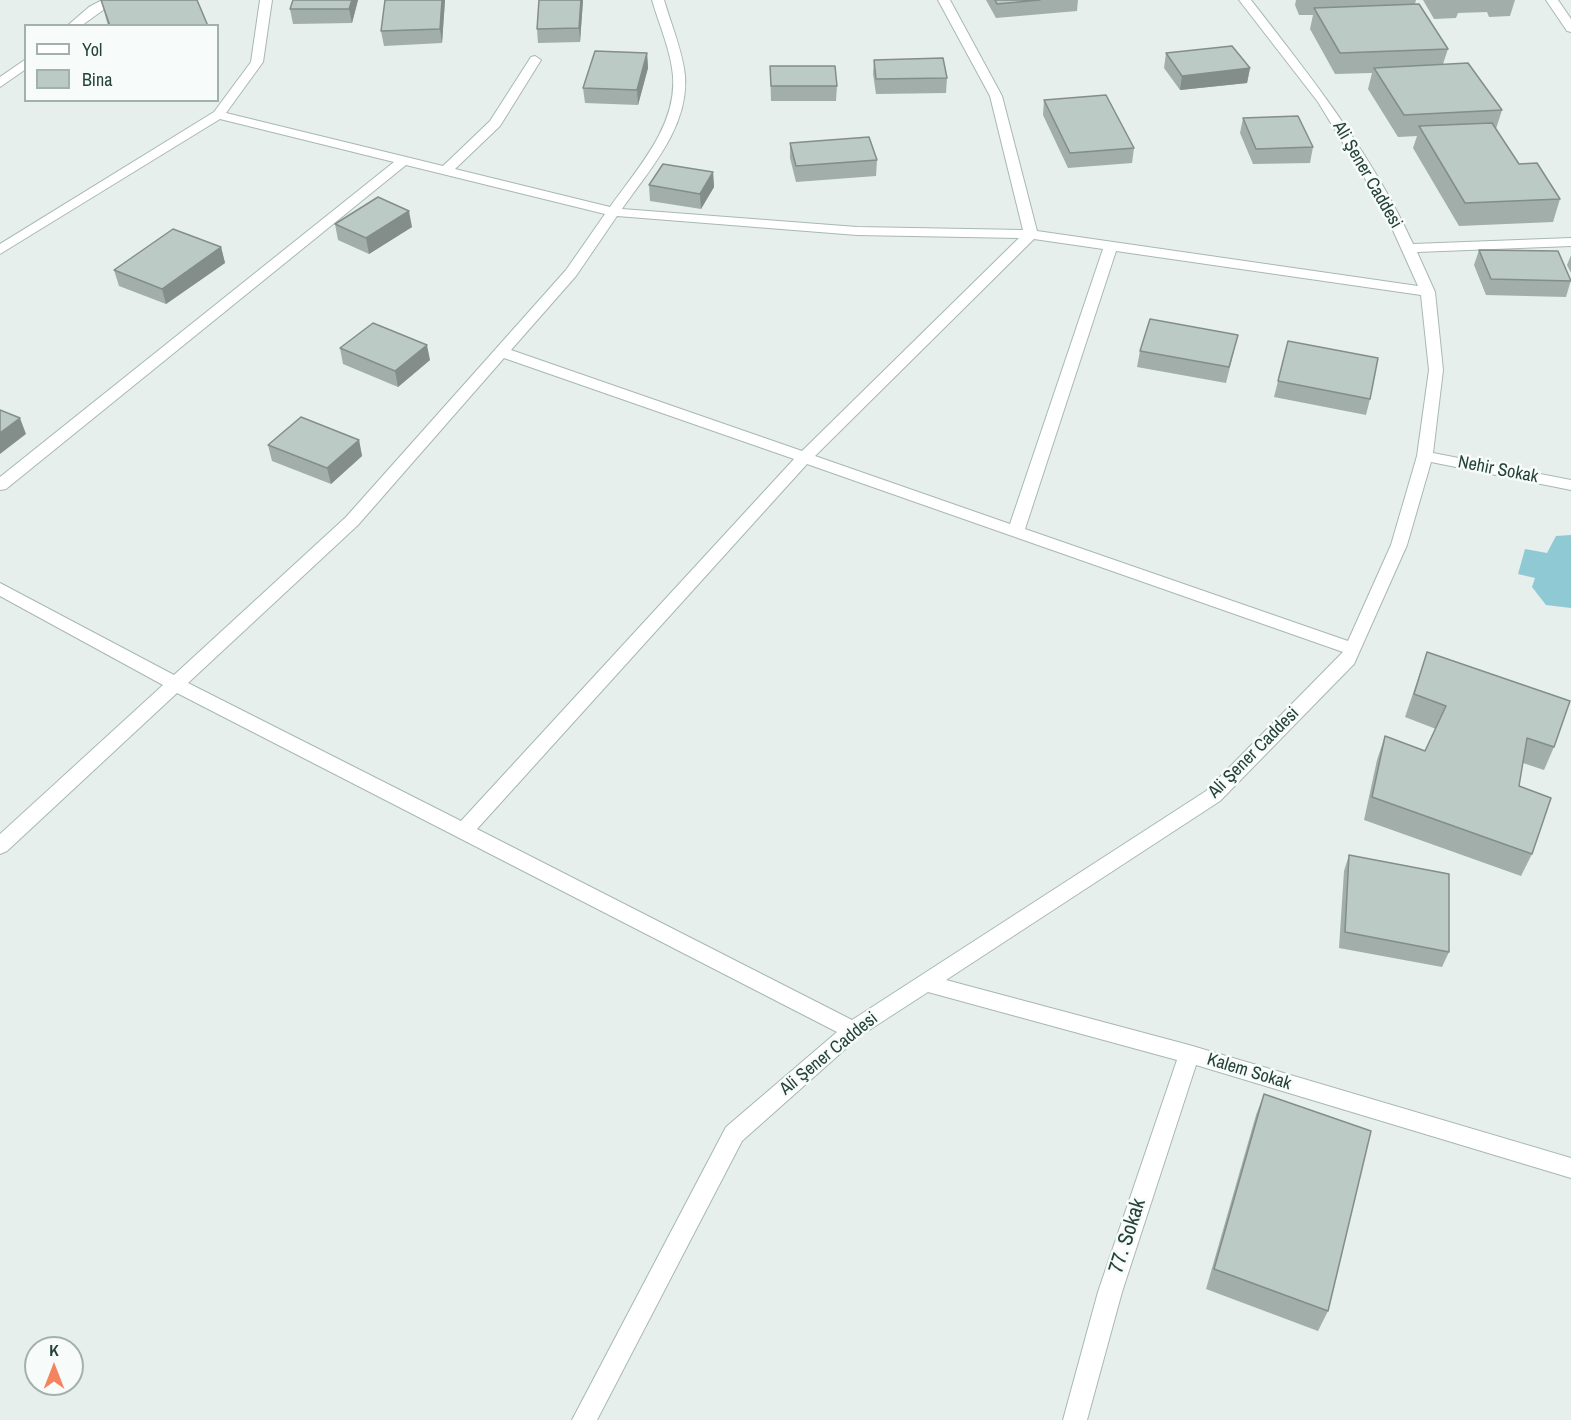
<!DOCTYPE html>
<html>
<head>
<meta charset="utf-8">
<style>
	body { margin:0 }
	#map { position:relative; width:1571px; height:1420px; overflow:hidden; background:#e6efeb; font-family:"Archivo Narrow",sans-serif }
	canvas { display:block }
	.legend { position:absolute; left:24px; top:24px; width:195px; height:78px; box-sizing:border-box; background:#f7fbf9; border:2px solid #a3b1ad; margin:0; padding:8px 10px; list-style:none; font-size:18px; color:#24423a }
	.legend li { display:flex; align-items:center; gap:12px; height:30px }
	.legend b { width:30px; border:2px solid #a3b1ad }
	.north { position:absolute; left:24px; top:1336px; width:60px; height:60px; box-sizing:border-box; background:#f7fbf9; border:2px solid #a3b1ad; border-radius:50%; rotate:0deg; font-size:16px; font-weight:700; line-height:24px; text-align:center; color:#24423a }
	.north::after { content:''; display:block; margin:auto; width:21px; height:27px; background:#f4845f; clip-path:polygon(50% 0,100% 100%,50% 72%,0 100%) }
</style>
</head>
<body>
<div id="map">
<canvas width="1571" height="1420"></canvas>
<ul class="legend">
<li><b style="height:8px;background:#fff"></b>Yol</li>
<li><b style="height:16px;background:#bbcac4"></b>Bina</li>
</ul>
<div class="north">K</div>
</div>
<script>
const c = document.querySelector('canvas').getContext('2d');
c.lineJoin = 'round';
function fill(path, color) {
  c.fillStyle = color;
  c.fill(path, 'evenodd');
}
function strokePath(path, color, width, dash) {
  c.strokeStyle = color;
  c.lineWidth = width;
  c.lineCap = dash ? 'butt' : 'round';
  c.setLineDash(dash || []);
  c.stroke(path);
}
function write(font, color, halo, rows, align = 'center') {
  c.font = font + ' "Archivo Narrow",sans-serif';
  c.lineWidth = 5;
  c.setLineDash([]);
  c.textBaseline = 'middle';
  c.strokeStyle = halo;
  c.fillStyle = color;
  for (const [text, x, y, turn = 0] of rows) {
    c.save();
    c.translate(x, y);
    c.rotate((+turn || 0) * Math.PI / 180);
    c.textAlign = isNaN(turn) ? turn : align;
    if (halo) c.strokeText(text, 0, 0);
    c.fillText(text, 0, 0);
    c.restore();
  }
}
fill(new Path2D(`
	M1571,535V608L1546,605L1532,587L1535,578L1518,574L1525,549L1547,553L1556,536Z`), '#8ec9d4');
const street = new Path2D(`
	M102,0H117L81,26H67L89,7Z
	M260,0H272L263,62L226,113L443,166L490,121L531,57L535,56L541,60L500,126L455,169L610,207C637,169 677,126 673,76C671,51 659,24 652,0H664C671,24 683,52 685,76C689,127 649,170 622,209L857,227L1023,230L990,96L938,0H950L1002,96L1037,231L1418,286L1383,208L1318,102L1239,0H1251C1311,77 1372,154 1413,244L1571,238V246L1417,252L1435,292L1443,370L1433,453L1571,480V490L1431,462L1407,545L1354,664L1220,801L946,980L1189,1045L1571,1158V1178L1196,1065L1122,1292L1087,1420H1063L1098,1292L1177,1060L928,992L860,1036L742,1141L597,1420H572L726,1127L837,1032L177,693L7,851L0,854V834L163,685L0,596V583L174,675L346,517L566,270L605,214L406,165L6,489L0,490V477L394,162L220,119L0,254V244L214,112L251,62ZM617,216L857,235L1019,238L802,451L511,350L576,276ZM1034,239L1103,249L1010,524L815,456ZM1116,251L1421,295L1429,370L1417,456L1391,545L1348,641L1025,529ZM504,358L794,459L461,821L188,683L358,525ZM807,464L1343,652L1206,791L852,1020L477,829Z
	M1546,0H1558L1571,19V32L1567,31Z
	M26,59V69L0,87V77Z`);
strokePath(street, '#a8b8b2', 2);
fill(street, '#fff');
fill(new Path2D(`
	M101,0L208,26H108Z
	M358,0L352,23L293,24L290,9Z
	M385,0H445L442,43L384,46L381,31Z
	M539,0H583L580,42L538,43L537,29Z
	M986,0H1078L1077,11L996,18Z
	M1296,0H1416L1415,4L1448,49L1443,64L1502,110L1496,129L1519,164L1560,199L1553,222L1459,226L1413,148L1417,136L1398,137L1368,89L1372,73L1335,74L1310,29L1313,15H1299L1295,5Z
	M1423,0H1515L1510,16L1489,17L1487,12L1458,13L1456,18L1434,19Z
	M647,53L648,68L638,105L585,103L583,88Z
	M1166,53L1250,68L1247,83L1180,90L1164,68Z
	M874,60L947,78L946,93L876,94L873,74Z
	M770,66L837,86L836,101H771Z
	M1044,100L1134,148L1132,163L1068,168L1043,115Z
	M1243,118L1313,147L1310,163L1253,164L1240,133Z
	M790,143L877,160L876,176L796,182L790,158Z
	M713,172L714,187L701,209L650,201L649,185Z
	M335,224L412,227L369,254L338,240Z
	M221,247L225,263L166,304L119,286L114,270Z
	M1479,250L1571,280L1566,297L1486,295L1474,265Z
	M1571,255V273L1567,265Z
	M1288,341L1370,399L1366,415L1274,397Z
	M340,348L430,360L398,387L343,364Z
	M1140,351H1234L1226,383L1137,367Z
	M359,440L362,456L331,484L272,461L268,445Z
	M1427,652L1554,747L1544,770L1523,763L1519,786L1532,854L1521,876L1364,820L1377,760L1385,736L1425,751L1436,729L1405,717Z
	M1349,855L1449,952L1442,967L1339,948L1344,871Z
	M1264,1094L1328,1311L1318,1331L1206,1289L1256,1115Z`), '#a1aea9');
fill(new Path2D(`
	M352,0H358L352,23L349,9Z
	M442,0H445L442,43L440,29Z
	M581,0H583L580,42L579,28Z
	M647,53L648,68L638,105L637,90Z
	M1250,68L1247,83L1180,90L1182,76Z
	M713,172L714,187L701,209L700,194Z
	M409,211L412,227L369,254L366,238Z
	M221,247L225,263L166,304L162,289Z
	M427,345L430,360L398,387L395,371Z
	M20,418L26,434L0,454V433Z
	M359,440L362,456L331,484L327,468Z`), '#838d89');
const building = new Path2D(`
	M101,0H197L208,26H110Z
	M293,0H352L349,9H290Z
	M385,0H442L440,29L381,31Z
	M539,0H581L579,28L537,29Z
	M995,0H1040L997,4Z
	M1419,4L1448,49L1340,53L1314,8Z
	M1232,46L1250,68L1182,76L1166,53Z
	M595,51L647,53L637,90L583,88Z
	M943,58L947,78L876,79L874,60Z
	M1468,63L1502,110L1404,115L1374,68Z
	M770,66H835L837,86H771Z
	M1106,95L1134,148L1070,153L1044,100Z
	M1298,116L1313,147L1256,149L1243,118Z
	M1492,123L1519,164L1537,163L1560,199L1465,203L1419,126Z
	M869,137L877,160L796,166L790,143Z
	M663,164L713,172L700,194L649,185Z
	M378,197L409,211L366,238L335,224Z
	M173,229L221,247L162,289L114,270Z
	M1479,250L1558,251L1571,281L1491,279Z
	M1150,319L1238,335L1229,367L1140,351Z
	M373,323L427,345L395,371L340,348Z
	M1288,341L1378,358L1370,399L1278,381Z
	M0,410L20,418L0,433Z
	M301,417L359,440L327,468L268,445Z
	M1427,652L1570,701L1554,747L1527,738L1519,786L1551,798L1532,854L1372,797L1385,736L1425,751L1446,706L1414,694Z
	M1349,855L1449,874V952L1345,932Z
	M1264,1094L1371,1131L1328,1311L1214,1269Z`);
fill(building, '#bbcac4');
strokePath(building, '#838d89', 1.5);
write('18px', '#24423a', '#f7fbf9', [
	["Ali Şener Caddesi",1367,175,60],
	["Nehir Sokak",1498,470,11],
	["Ali Şener Caddesi",1254,753,-45],
	["Ali Şener Caddesi",829,1054,-39],
	["Kalem Sokak",1249,1072,17]
]);
write('21px', '#24423a', '#f7fbf9', [
	["77. Sokak",1128,1236,-72]
]);
</script>
</body>
</html>
